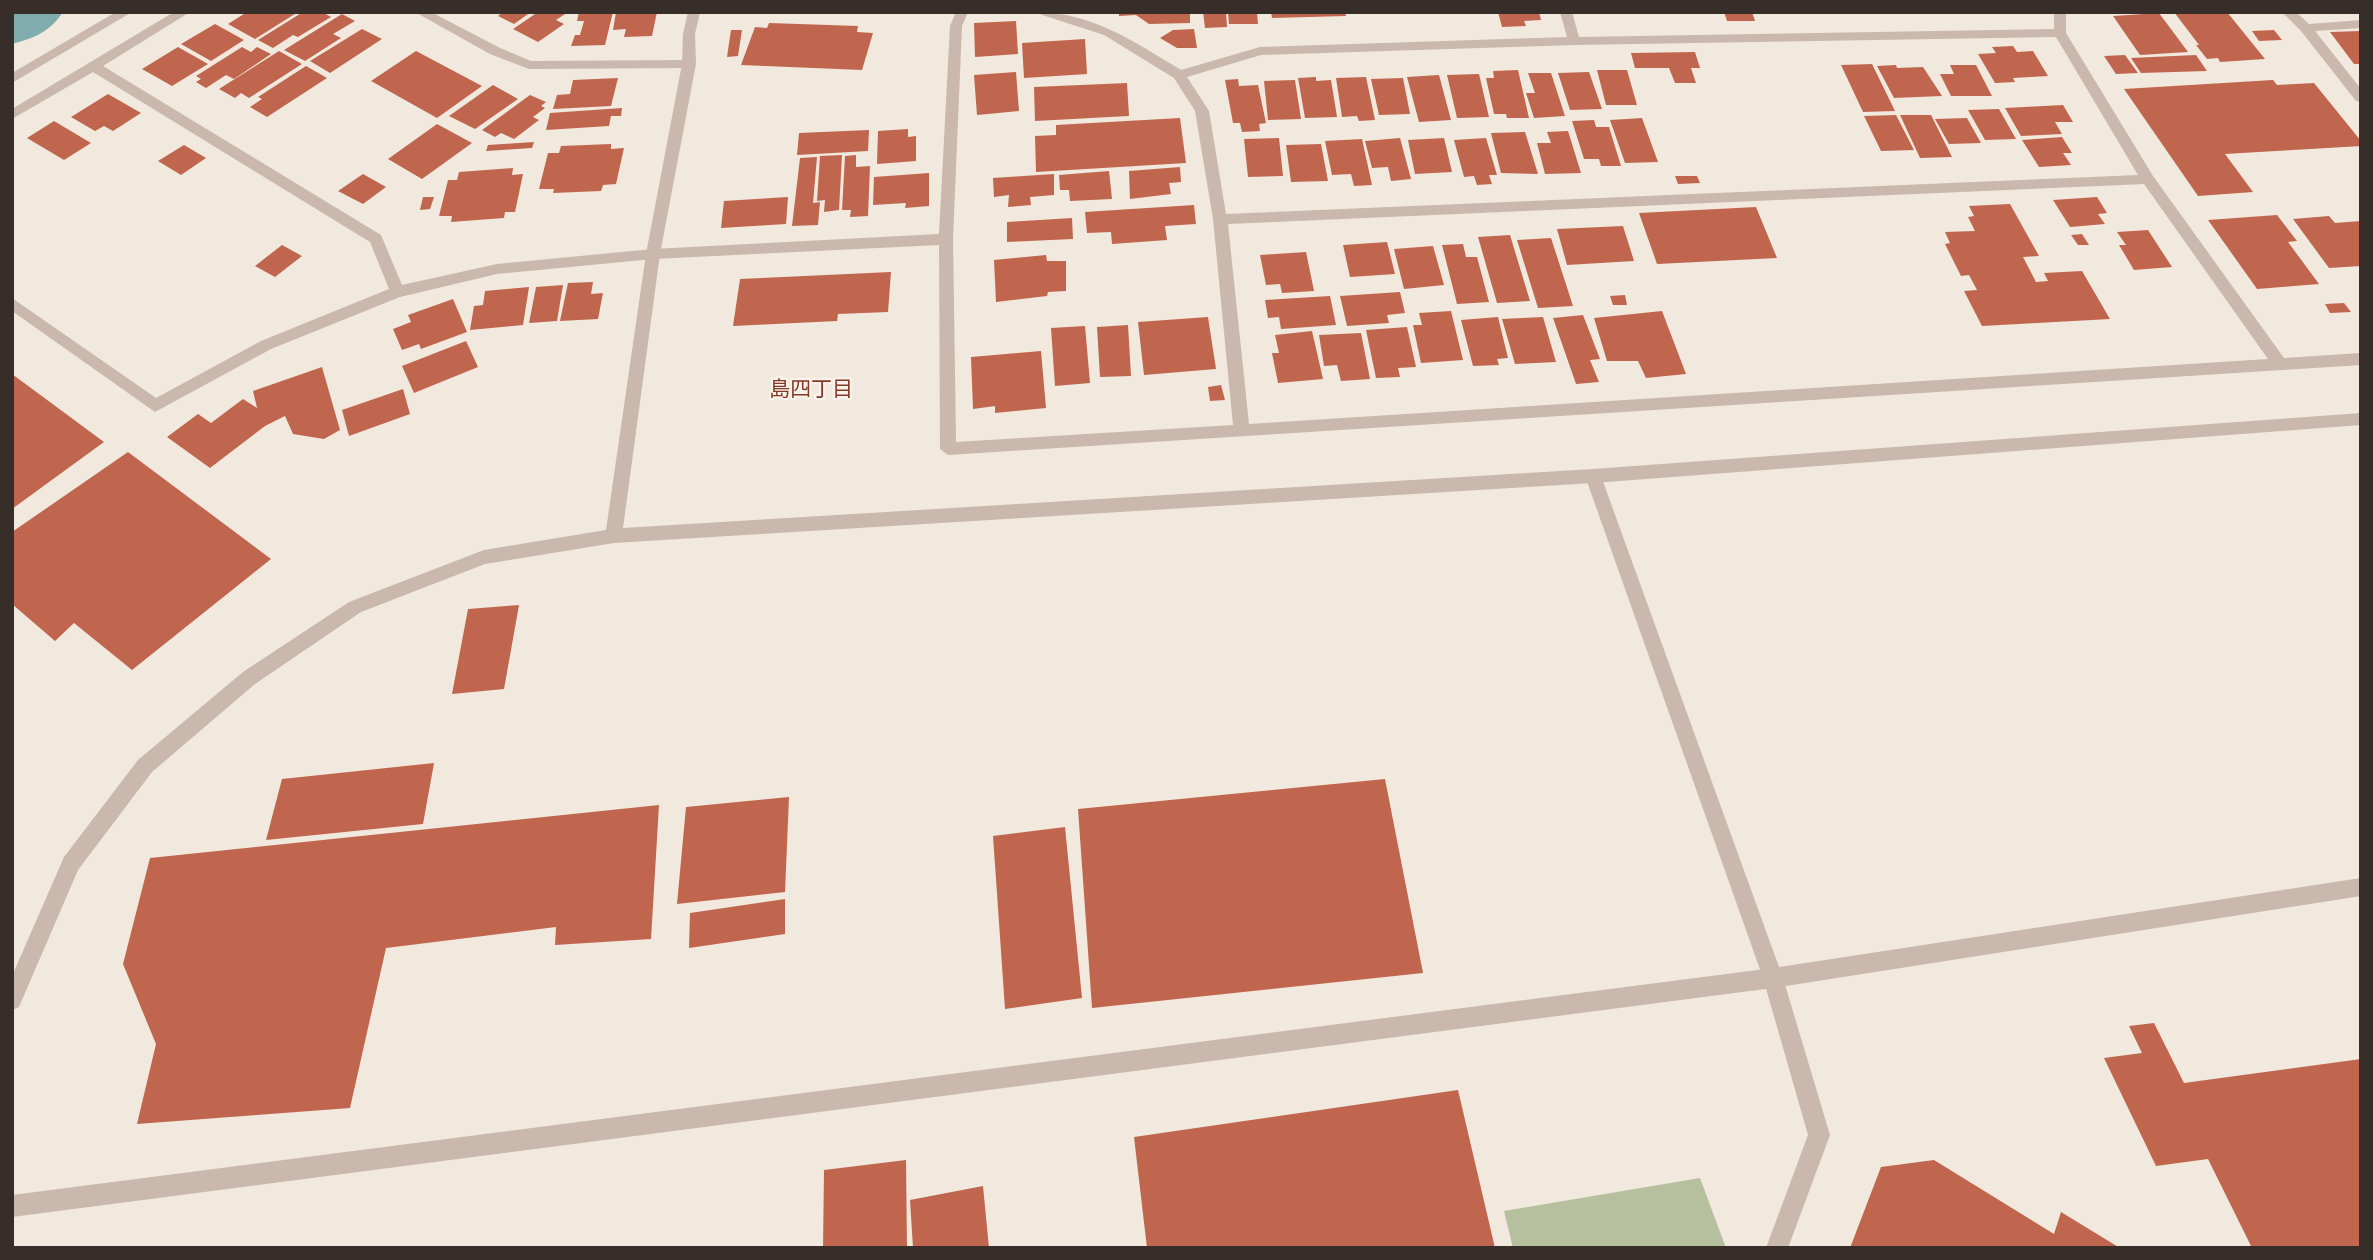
<!DOCTYPE html>
<html>
<head>
<meta charset="utf-8">
<style>
	body { margin:0 }
	#map { position:relative; width:2373px; height:1260px; overflow:hidden; background:#f1e8de; font-family:Ubuntu,sans-serif }
	canvas { display:block }
	.frame { position:absolute; inset:0; border:14px solid #372e2a; pointer-events:none }
</style>
</head>
<body>
<div id="map">
<canvas width="2373" height="1260"></canvas>
<div class="frame"></div>
</div>
<script>
const c = document.querySelector('canvas').getContext('2d');
c.lineJoin = 'round';
function fill(path, color) {
  c.fillStyle = color;
  c.fill(path, 'evenodd');
}
function write(font, color, halo, rows, align = 'center') {
  c.font = font + ' Ubuntu,"Noto Sans JP",sans-serif';
  c.lineWidth = 5;
  c.setLineDash([]);
  c.textBaseline = 'middle';
  c.strokeStyle = halo;
  c.fillStyle = color;
  for (const [text, x, y, turn = 0] of rows) {
    c.save();
    c.translate(x, y);
    c.rotate((+turn || 0) * Math.PI / 180);
    c.textAlign = isNaN(turn) ? turn : align;
    if (halo) c.strokeText(text, 0, 0);
    c.fillText(text, 0, 0);
    c.restore();
  }
}
fill(new Path2D(`
	M1700,1178L1726,1248H1513L1504,1211Z`), '#b6c09f');
fill(new Path2D(`
	M12,12H63C50,32 34,38 12,44Z`), '#7fadad');
fill(new Path2D(`
	M247,12H298L255,39L228,24Z
	M303,12H326L324,13L331,17L298,37L293,35L273,48L258,40Z
	M503,12H531L514,24L498,16Z
	M538,12H568L556,20L564,24L538,42L513,29Z
	M579,12H613L605,45L571,46L575,35H580L584,21H577Z
	M616,12H657L652,36L624,37L626,29L613,30Z
	M1119,12H1190V23L1149,24L1136,15L1119,16Z
	M1203,12H1226L1227,27L1205,28Z
	M1228,12H1257L1258,24H1229Z
	M1271,12H1345L1346,16L1272,18Z
	M1498,12H1539L1541,20L1524,21L1526,26L1502,27Z
	M1724,12H1752L1755,21H1727Z
	M2174,12H2227L2265,59L2220,62L2218,58L2207,59L2196,45H2199Z
	M2159,13L2188,52L2140,55L2113,16Z
	M342,14L355,21L333,34L341,38L305,61L284,50Z
	M1016,21L1018,54L975,57L974,23Z
	M769,23L858,26L857,32L873,33L862,70L741,65L755,27L767,28Z
	M215,24L244,40L211,61L181,44Z
	M362,29L382,39L330,73L310,61Z
	M1194,29L1197,48H1177L1160,38L1173,30Z
	M731,30H742L738,56L727,57Z
	M2274,30L2282,40L2259,41L2252,31Z
	M2361,31V64H2354L2330,32Z
	M1085,39L1087,74L1024,78L1022,43Z
	M2013,46L2017,52L2033,51L2048,76L2013,78L2015,82L1995,83L1978,54L1996,53L1992,47Z
	M178,47L208,64L172,86L142,69Z
	M242,47L251,52L257,47L271,54L234,79L226,75L206,88L196,82L201,79L196,76Z
	M279,51L302,64L249,98L241,93L235,98L219,89Z
	M416,51L482,86L437,118L371,81Z
	M1695,52L1700,68H1691L1696,83H1675L1669,68H1635L1631,53Z
	M2125,55L2138,73L2116,74L2104,56Z
	M2196,55L2207,71L2141,73L2131,58Z
	M1872,64L1895,111L1863,112L1841,65Z
	M1896,65L1897,68L1923,67L1942,96L1894,98L1877,66Z
	M1950,65H1976L1992,96H1951L1940,74H1954Z
	M306,66L327,78L267,117L250,107L262,99L258,97Z
	M1518,70L1529,118H1507L1506,114H1494L1486,78H1494L1493,71Z
	M1597,70H1627L1637,105H1606Z
	M1016,72L1019,111L977,115L974,75Z
	M1589,72L1602,109L1570,110L1558,73Z
	M1528,73H1551L1565,116L1534,118L1526,93H1535Z
	M1479,74L1489,117L1457,118L1447,75Z
	M1439,75L1451,120L1419,122L1407,77Z
	M1316,77V81L1331,80L1337,117L1305,118L1298,78Z
	M1366,77L1375,120L1359,121L1357,116L1342,117L1336,78Z
	M618,78L611,106L553,109L557,95L570,94L573,80Z
	M1403,78L1410,114L1379,115L1371,79Z
	M1238,79L1239,86L1258,85L1266,123L1259,124L1260,131L1242,132L1240,123H1233L1225,80Z
	M1295,80L1301,119L1268,120L1264,81Z
	M2273,80L2277,85L2314,83L2361,141V146L2225,154L2253,192L2198,196L2124,89Z
	M1127,83L1129,116L1035,121L1034,87Z
	M493,85L518,99L475,129L449,116Z
	M108,94L141,113L113,131L104,126L95,131L71,117Z
	M530,95L546,102L541,106L545,108L533,117L539,120L514,139L501,133L495,137L482,130Z
	M2063,105L2073,122H2055L2062,134L2021,136L2005,108Z
	M622,108L621,116H611L609,126L546,130L550,113Z
	M1999,109L2016,139L1985,140L1968,110Z
	M1896,115L1914,150L1881,151L1864,116Z
	M1900,115H1931L1952,157L1920,158Z
	M1180,118L1186,163L1036,172L1035,136L1056,135V125Z
	M1642,118L1658,162L1625,163L1610,120Z
	M1967,118L1981,143L1949,144L1935,119Z
	M1594,120L1596,127H1609L1621,166H1601L1599,159H1584L1572,121Z
	M54,121L91,143L64,160L27,138Z
	M437,124L472,143L422,179L388,159Z
	M908,129V137L916,136V161L877,164L878,131Z
	M869,130L868,151L797,155L799,133Z
	M1568,131L1581,173L1545,174L1537,143H1551L1547,132Z
	M1525,132L1538,174L1501,173L1491,133Z
	M2062,137L2072,153H2063L2071,165L2039,167L2022,140Z
	M1279,138L1283,176L1248,177L1244,139Z
	M1400,138L1411,179L1391,181L1388,167L1372,168L1365,141Z
	M1444,138L1452,172L1415,174L1408,140Z
	M1486,138L1497,175H1489L1492,184L1477,185L1474,176L1464,177L1454,140Z
	M1362,139L1372,185L1354,186L1351,174L1332,175L1325,141Z
	M534,142L532,148L486,151L488,145Z
	M611,144V149L624,148L616,184L603,185L601,191L553,193L554,189H539L548,153H559L561,146Z
	M1321,144L1328,181L1291,182L1286,145Z
	M184,145L206,158L181,175L158,161Z
	M842,155L839,210L824,212L825,200L817,201L820,156Z
	M856,155V167L870,166L868,216L850,217L851,210H842L845,156Z
	M817,157L813,203L820,202L818,225L792,226L800,158Z
	M1180,167L1181,182L1169,183L1171,194L1130,199L1129,171Z
	M513,168L512,175L523,174L515,212H505L504,218L451,222L452,216H439L448,180H457L459,172Z
	M1109,171L1112,199L1070,201L1069,190H1060L1059,175Z
	M929,173V206L905,208L906,203L873,205L874,177Z
	M363,174L386,187L363,204L338,191Z
	M1054,174V195L1030,197L1031,205L1008,207L1009,195L994,197L993,178Z
	M1675,176H1697L1700,183L1678,184Z
	M423,197H434L430,209L420,210Z
	M788,197L786,224L721,228L724,201Z
	M2097,197L2107,213L2098,214L2105,224L2070,227L2053,200Z
	M2010,204L2039,256L2023,257L2036,282L2048,281L2044,273L2082,271L2110,319L1982,326L1964,291L1977,290L1969,275L1961,276L1945,244L1950,243L1945,232L1975,231L1968,217L1974,216L1969,206Z
	M1194,205L1196,224L1165,226L1167,240L1112,244L1111,232L1087,233L1085,212Z
	M1756,207L1777,258L1657,264L1639,213Z
	M2277,215L2297,241L2288,242L2319,284L2257,289L2208,220Z
	M2329,216L2335,223L2361,221V266L2329,268L2293,219Z
	M1072,218L1073,239L1007,242V222Z
	M1623,226L1634,261L1567,265L1557,229Z
	M2148,230L2172,267L2134,270L2119,245H2126L2117,232Z
	M2082,234L2089,245H2078L2071,235Z
	M1510,235L1530,301L1497,303L1478,237Z
	M1551,238L1573,306L1538,308L1517,240Z
	M1387,242L1395,274L1350,277L1343,245Z
	M1463,244L1466,257H1477L1489,302L1457,304L1442,245Z
	M282,245L302,256L275,277L255,266Z
	M1433,246L1444,285L1404,289L1394,249Z
	M1306,252L1314,291L1282,293L1280,284L1266,285L1260,255Z
	M1046,255L1047,261H1066V291L1048,292L1047,296L996,302L994,260Z
	M891,272L888,312L838,314L837,321L733,326L740,279Z
	M593,282L591,294L603,293L598,319L560,321L568,283Z
	M563,285L557,321L529,323L536,287Z
	M529,287L523,325L470,330L474,306L483,305L485,291Z
	M1400,292L1405,313L1387,315L1389,323L1347,326L1340,296Z
	M1625,295L1627,305H1613L1610,296Z
	M1330,296L1336,325L1281,329L1279,317L1268,318L1265,300Z
	M453,299L467,332L421,349L419,344L402,350L393,329L411,322L408,315Z
	M2344,303L2351,312L2330,313L2325,304Z
	M1451,311L1463,360L1421,363L1413,325H1422L1419,313Z
	M1662,311L1686,374L1646,378L1638,361H1607L1594,318Z
	M1583,315L1600,359L1590,360L1599,382L1576,384L1553,318Z
	M1208,317L1216,369L1144,375L1138,322Z
	M1498,317L1508,358L1497,359L1499,365L1473,366L1461,320Z
	M1543,317L1556,362L1515,364L1502,319Z
	M1128,325L1131,376L1100,377L1097,327Z
	M1085,326L1090,383L1055,386L1051,328Z
	M1407,327L1416,367L1398,368L1400,377L1376,378L1366,330Z
	M1312,331L1323,379L1278,383L1272,353H1279L1275,335Z
	M1361,333L1370,379L1341,381L1337,365L1324,366L1319,335Z
	M466,341L478,367L414,393L402,366Z
	M1041,351L1046,408L995,413V406L973,409L971,357Z
	M322,367L340,430L324,439L293,434L285,416L265,426L210,468L167,437L198,414L211,423L243,399L257,408L253,391Z
	M12,374L104,442L12,509Z
	M1221,385L1225,400L1210,401L1208,387Z
	M403,389L410,414L349,436L342,410Z
	M128,452L271,559L132,670L74,623L55,641L12,604V532Z
	M519,605L504,689L452,694L468,609Z
	M434,763L423,824L266,840L282,779Z
	M1385,779L1423,973L1092,1008L1078,809Z
	M789,797L785,892L677,904L686,807Z
	M659,805L651,939L555,945L556,927L386,948L350,1108L137,1124L156,1044L123,964L150,858Z
	M1065,827L1082,998L1005,1009L993,836Z
	M785,899V934L689,948L690,913Z
	M2154,1023L2184,1083L2361,1059V1248H2252L2208,1159L2156,1166L2104,1058L2142,1053L2129,1026Z
	M1458,1090L1495,1248H1147L1134,1137Z
	M906,1160L907,1248H823L824,1170Z
	M1934,1160L2054,1234L2061,1212L2120,1248H1850L1881,1167Z
	M983,1186L989,1248H913L910,1200Z`), '#c0664e');
fill(new Path2D(`
	M116,12H132L12,83V73Z
	M174,12H190L103,66L381,235L402,285L497,264L653,249L939,234L950,26L956,12H968L962,26L953,239L956,442L1233,425L1213,219L1195,111L1174,78L1104,35L1033,12C1092,12 1133,41 1181,70L1260,47L1567,37L1560,12H1572L1579,37L2054,29V12H2066V33L2153,176L2284,358L2361,353V365L948,455L940,449L939,245L653,259L497,274L400,297L271,349L155,412L12,311V298L156,398L261,341L389,289L370,242L93,72L12,119V109ZM2056,37L2138,175L1226,214L1209,111L1187,77L1261,55L1574,45ZM2144,184L2268,359L1249,424L1228,224Z
	M415,12H431L500,48L531,61L689,60L696,64L689,68L529,69L490,54Z
	M2282,12H2296L2309,24L2361,20V28L2315,31L2361,89V102L2356,101L2301,31Z
	M1593,469L1599,471L1601,476L1783,978L1830,1135L1788,1248H1766L1808,1135L1763,978L1585,476L1587,471Z`), '#c9b8ab');
fill(new Path2D(`
	M688,12H700L695,34L696,64L660,254L623,528L1593,469L2361,413V425L1593,483L614,543L485,564L361,612L255,684L152,772L78,870L19,1007L12,1010V976L64,857L138,760L243,672L349,602L484,550L606,530L646,254L682,64L683,34Z
	M2361,878V896L1773,988L12,1217V1195L1773,968Z`), '#c9b8ab');
write('21px', '#823a27', '#f9f2eb', [
	["島四丁目",811,389]
]);
</script>
</body>
</html>
